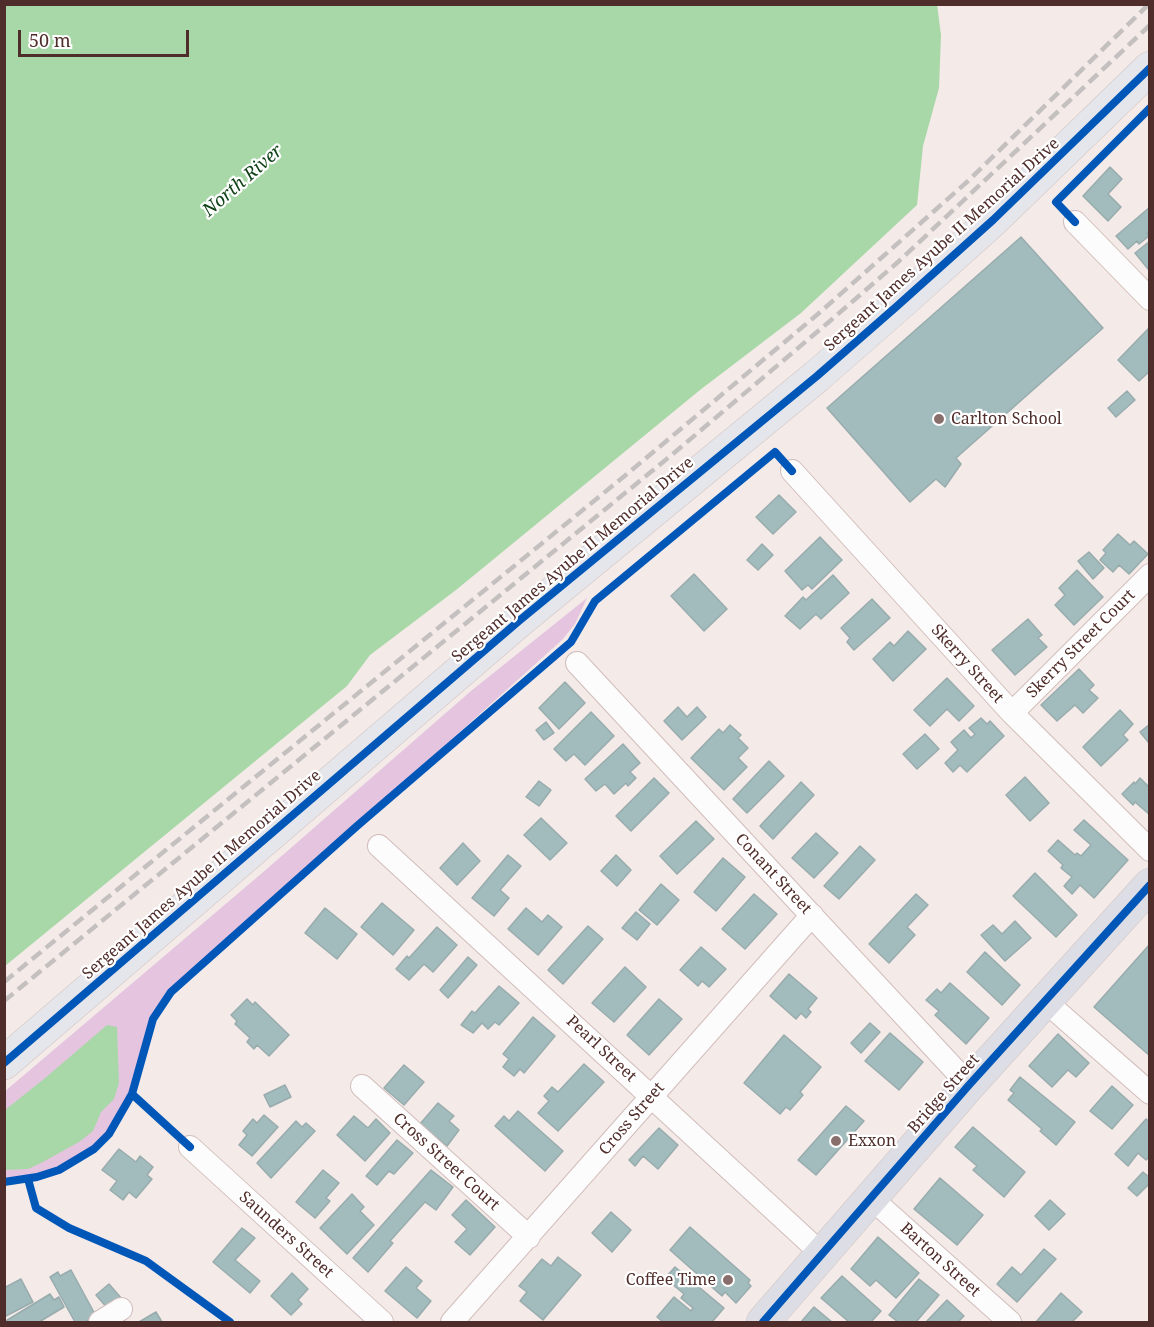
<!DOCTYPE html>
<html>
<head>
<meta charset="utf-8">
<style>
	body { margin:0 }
	#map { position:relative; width:1154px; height:1327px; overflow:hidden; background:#f4eae8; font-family:"Noto Serif",serif }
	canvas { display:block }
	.frame { position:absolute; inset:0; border:6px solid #4f2d2a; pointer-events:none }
	.scale { position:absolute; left:18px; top:30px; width:171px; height:27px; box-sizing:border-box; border:3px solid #4f2d2a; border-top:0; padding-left:8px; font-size:18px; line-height:21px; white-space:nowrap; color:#4f2d2a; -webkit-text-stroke:4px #fff; paint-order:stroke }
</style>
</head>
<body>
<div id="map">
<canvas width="1154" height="1327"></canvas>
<div class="frame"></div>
<div class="scale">50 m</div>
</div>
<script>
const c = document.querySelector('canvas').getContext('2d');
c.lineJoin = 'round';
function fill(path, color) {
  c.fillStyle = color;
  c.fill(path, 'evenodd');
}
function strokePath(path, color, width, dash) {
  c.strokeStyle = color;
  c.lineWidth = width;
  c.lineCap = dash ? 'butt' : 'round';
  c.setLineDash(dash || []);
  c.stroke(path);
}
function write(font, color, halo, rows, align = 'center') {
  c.font = font + ' "Noto Serif",serif';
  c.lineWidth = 4.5;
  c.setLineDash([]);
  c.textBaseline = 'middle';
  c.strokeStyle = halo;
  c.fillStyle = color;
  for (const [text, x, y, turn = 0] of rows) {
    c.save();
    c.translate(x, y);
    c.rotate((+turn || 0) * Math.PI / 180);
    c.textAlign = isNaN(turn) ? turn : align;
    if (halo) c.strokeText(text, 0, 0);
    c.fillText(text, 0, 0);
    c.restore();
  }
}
fill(new Path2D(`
	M587,598L575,624L562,640L171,992L153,1019L132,1094L109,1134L94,1149L59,1170L37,1177L5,1182L4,1092L261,874L471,691Z`), '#e4c4df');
fill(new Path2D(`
	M937,4L941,35L939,88L923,146L917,205L801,313L700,390L456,590L370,655L347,686L5,966V5Z
	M107,1025L117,1027L119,1083L114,1099L101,1112L93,1131L79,1142L41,1163L28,1169L5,1170V1110L44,1079Z`), '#a8d8a7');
const building = new Path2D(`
	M1110,167L1122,179L1108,194L1121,207L1108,221L1083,196Z
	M1150,207V230L1147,233L1149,236L1139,244L1137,241L1128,249L1116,236Z
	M1021,237L1103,328L956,458L961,464L945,487L936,479L910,502L827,408Z
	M1150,241V267L1148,269L1135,253Z
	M1148,329L1150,371L1139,381L1118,360Z
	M1127,391L1135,400L1116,417L1108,408Z
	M779,495L796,512L773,534L756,517Z
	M1118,534L1130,545L1134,541L1148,554L1129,574L1119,565L1113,572L1100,560L1106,553L1103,550Z
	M820,537L842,560L812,589L808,585L802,590L785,571Z
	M762,544L773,555L758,570L747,560Z
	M1089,552L1104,568L1093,579L1078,561Z
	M1077,570L1103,597L1074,625L1055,605L1065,595L1059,588Z
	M694,574L727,609L704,631L671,596Z
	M833,575L849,593L821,619L816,614L800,629L785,616L803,597L806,600Z
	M872,599L890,618L854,650L847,642L850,638L841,628Z
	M1028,619L1042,635L1038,638L1047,647L1015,675L992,650Z
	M908,631L926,649L893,681L873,659L890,642L894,646Z
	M1079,669L1094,685L1089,690L1098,698L1083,713L1075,705L1057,721L1041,705Z
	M947,678L974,706L959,721L947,709L930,726L914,710Z
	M565,682L585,703L559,729L539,708Z
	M678,707L687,717L697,707L706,717L682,740L664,721Z
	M1120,710L1133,724L1123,735L1128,740L1101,766L1083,747Z
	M591,712L614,736L585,765L574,754L566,761L554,749Z
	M981,718L987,724L990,721L1004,736L967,772L960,765L953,772L945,763L958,750L951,742L964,730L971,738L975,734L969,728Z
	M546,722L554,733L544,740L536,730Z
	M1150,724V742L1149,743L1140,732Z
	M730,725L741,735L738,738L748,748L738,758L747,767L724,790L691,758L719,729L723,733Z
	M925,734L939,749L917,769L903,754Z
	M623,744L640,763L630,772L636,778L628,786L626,783L614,794L605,784L596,791L585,779Z
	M769,761L784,776L747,813L733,799Z
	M1025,777L1049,803L1030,821L1006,795Z
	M654,778L669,793L631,831L616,816Z
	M1140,778L1148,786L1150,784V815L1135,802L1133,805L1122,794L1134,782L1135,784Z
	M539,781L551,790L539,806L526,797Z
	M801,782L814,795L773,839L760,826Z
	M541,818L567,843L550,860L524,835Z
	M1084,820L1128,860L1094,898L1080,885L1072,894L1064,886L1072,877L1061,868L1063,865L1048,851L1058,840L1075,855L1077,853L1081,856L1091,845L1074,830Z
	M696,821L714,839L677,874L660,856Z
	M816,833L838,853L814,878L792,858Z
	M463,843L480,861L457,885L440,868Z
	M860,846L875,860L839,899L824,886Z
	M508,855L521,866L500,890L509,898L494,916L472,898Z
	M616,855L631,870L617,886L601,871Z
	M723,858L745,877L716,911L694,892Z
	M1035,873L1077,915L1056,937L1013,896Z
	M661,884L679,900L657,925L639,910Z
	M754,894L777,914L745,949L722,929Z
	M916,894L928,905L907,927L915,935L889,963L869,944Z
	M382,903L414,930L393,955L361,927Z
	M325,908L357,934L337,959L305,933Z
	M526,908L542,922L548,915L562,927L538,955L508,929Z
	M636,912L650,924L637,940L622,928Z
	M1015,921L1031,938L1005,961L981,935L993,925L1002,934Z
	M588,926L603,939L563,984L548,970Z
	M437,927L457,945L433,972L424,964L409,980L396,969L407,956L409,958Z
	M1150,944V1056L1094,1007Z
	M701,947L726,969L709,987L702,981L698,986L680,970Z
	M985,952L1020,985L1002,1005L967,972Z
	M468,957L477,965L448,998L440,990Z
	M625,967L646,987L614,1022L592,1003Z
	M789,974L817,998L808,1009L811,1012L806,1018L801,1013L796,1019L770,996Z
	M950,983L989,1018L966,1044L935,1015L939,1011L926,1000L937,989L941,993Z
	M499,986L519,1003L499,1025L495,1022L488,1029L482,1023L473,1033L461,1025L472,1011L475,1013Z
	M247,999L253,1005L255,1002L289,1035L269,1056L257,1045L254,1049L247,1042L250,1038L235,1024L237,1021L231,1015Z
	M659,999L682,1019L649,1055L627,1035Z
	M533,1017L555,1036L524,1073L520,1069L514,1076L503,1067L509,1059L503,1054Z
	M870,1023L880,1032L861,1053L851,1043Z
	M890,1033L923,1062L899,1090L865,1061Z
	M1058,1034L1089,1063L1076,1077L1068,1070L1052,1087L1029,1066Z
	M784,1035L821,1067L800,1092L803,1095L790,1110L786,1107L780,1114L744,1083Z
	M584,1064L604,1082L558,1131L538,1113L549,1101L544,1096L552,1087L558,1092Z
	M404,1065L424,1082L404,1105L384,1088Z
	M1020,1077L1075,1122L1056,1145L1040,1131L1042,1129L1008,1100L1014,1093L1010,1090Z
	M285,1085L291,1097L270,1107L264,1095Z
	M1112,1086L1133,1105L1112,1129L1090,1111Z
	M438,1103L454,1116L449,1121L459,1130L447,1146L420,1124Z
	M846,1106L864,1121L816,1175L798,1160Z
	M518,1111L563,1151L545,1171L495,1126L504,1116L509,1121Z
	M264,1115L278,1127L252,1156L239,1145L247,1135L243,1131L253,1119L257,1123Z
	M354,1116L368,1128L376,1119L390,1133L365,1161L337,1135Z
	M1146,1119L1150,1122V1156L1146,1160L1138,1153L1128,1166L1115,1154Z
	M296,1121L302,1127L306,1123L315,1131L271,1178L257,1163Z
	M973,1127L1025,1172L1004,1197L973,1170L977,1166L955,1147Z
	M659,1128L678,1145L658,1169L643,1156L635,1166L629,1160Z
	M397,1140L413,1153L394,1174L389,1171L377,1185L366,1176Z
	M119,1149L136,1162L140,1156L153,1167L147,1175L152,1179L136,1198L129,1192L123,1200L110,1190L117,1181L102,1170Z
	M323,1170L339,1183L326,1198L330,1201L315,1218L296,1202Z
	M431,1170L453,1187L436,1210L425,1202L390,1241L393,1243L368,1272L353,1258Z
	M1143,1172L1150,1178V1183L1137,1196L1128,1188Z
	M940,1178L983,1215L957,1245L914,1209Z
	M352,1194L364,1207L360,1211L374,1225L347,1254L320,1228Z
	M466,1200L495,1227L470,1255L455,1242L467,1229L452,1215Z
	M1050,1200L1065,1214L1049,1230L1035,1216Z
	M611,1212L631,1230L612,1252L592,1233Z
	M690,1227L750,1280L748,1283L751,1286L736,1303L725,1292L722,1296L670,1250Z
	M242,1228L255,1238L235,1260L260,1281L250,1293L213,1262Z
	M878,1237L919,1273L896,1298L876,1280L870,1286L851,1269Z
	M1044,1249L1056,1259L1017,1302L997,1284L1012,1267L1021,1275Z
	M558,1257L581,1275L543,1320L520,1301L527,1292L519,1286L542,1259L551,1266Z
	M406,1267L422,1281L416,1288L431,1301L417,1318L385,1291Z
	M675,1267L724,1308L712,1322H663L657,1317L674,1297L691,1311L693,1308L681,1298L684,1294L665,1278Z
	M71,1270L96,1316L85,1322H75L50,1277L58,1272L60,1276Z
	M292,1273L308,1289L298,1300L302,1304L291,1315L271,1296Z
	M842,1276L881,1311L871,1322H849L821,1298Z
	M21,1279L33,1302L4,1317V1288Z
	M919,1279L939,1295L916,1322H898L889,1315Z
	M109,1284L122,1299L109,1310L96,1295Z
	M1061,1293L1082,1312L1072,1322H1036Z
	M50,1294L54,1300L59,1297L64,1307L39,1322H4Z
	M947,1300L964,1316L958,1322H926Z
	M814,1307L832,1322H801Z
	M156,1312L162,1322H139Z`);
fill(building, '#a2bbbd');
strokePath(building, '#98acad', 1.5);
const minor = new Path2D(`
	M1075,222L1150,299
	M792,471L1012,713L1150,850
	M577,663L969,1085
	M1012,713L1150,575
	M379,846L822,1254
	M1045,1001L1150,1093
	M362,1086L529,1237
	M190,1147L382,1322
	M871,1198L1010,1322
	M100,1322L121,1309
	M452,1322L812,915`);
const primary = new Path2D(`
	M4,1063L520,620L817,376L896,307L993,220L1150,68`);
const trunk = new Path2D(`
	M763,1322L969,1085L1150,885`);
strokePath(minor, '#d1bdbb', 24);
strokePath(primary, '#d1c6c4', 34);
strokePath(trunk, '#d1c6c4', 34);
strokePath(minor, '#fdfcfc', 22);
strokePath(primary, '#e5e6eb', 33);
strokePath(trunk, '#dddee5', 33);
strokePath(new Path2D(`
	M4,982L627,474L818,314L968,181L1149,4
	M4,1001L674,453L830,321L898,262L1150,25`), '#c4c0bf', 4.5, [12, 6]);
strokePath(new Path2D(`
	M1075,222L1056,202L1150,108
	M4,1063L520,620L817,376L896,307L993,220L1150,68
	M132,1094L190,1147
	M28,1179L36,1208L69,1228L146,1261L230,1322
	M4,1182L37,1177L59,1170L94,1149L109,1134L132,1094L153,1019L171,992L357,826L571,642L595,601L775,452L792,471
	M763,1322L969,1085L1150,885`), '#0057b8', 8);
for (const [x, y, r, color] of [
	[939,419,6,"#896f6c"],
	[836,1141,6,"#896f6c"],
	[728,1280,6,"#896f6c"]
]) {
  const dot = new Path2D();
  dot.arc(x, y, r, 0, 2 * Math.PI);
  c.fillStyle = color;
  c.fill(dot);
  strokePath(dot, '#fff', 2);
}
write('16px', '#4f2d2a', '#fff', [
	["Sergeant James Ayube II Memorial Drive",942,245,-42],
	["Sergeant James Ayube II Memorial Drive",573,560,-40],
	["Skerry Street Court",1081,644,-45],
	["Skerry Street",967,664,48],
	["Conant Street",773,874,47],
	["Sergeant James Ayube II Memorial Drive",202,875,-41],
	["Pearl Street",601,1049,43],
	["Bridge Street",944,1094,-49],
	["Cross Street",632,1119,-49],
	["Cross Street Court",446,1162,42],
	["Saunders Street",286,1235,42],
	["Barton Street",940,1260,42]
]);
write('16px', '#4f2d2a', '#fff', [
	["Carlton School",951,419],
	["Exxon",848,1141],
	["Coffee Time",716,1280,"right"]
], 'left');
write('italic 18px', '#0f4216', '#fff', [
	["North River",243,181,-41]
]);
</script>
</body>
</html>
